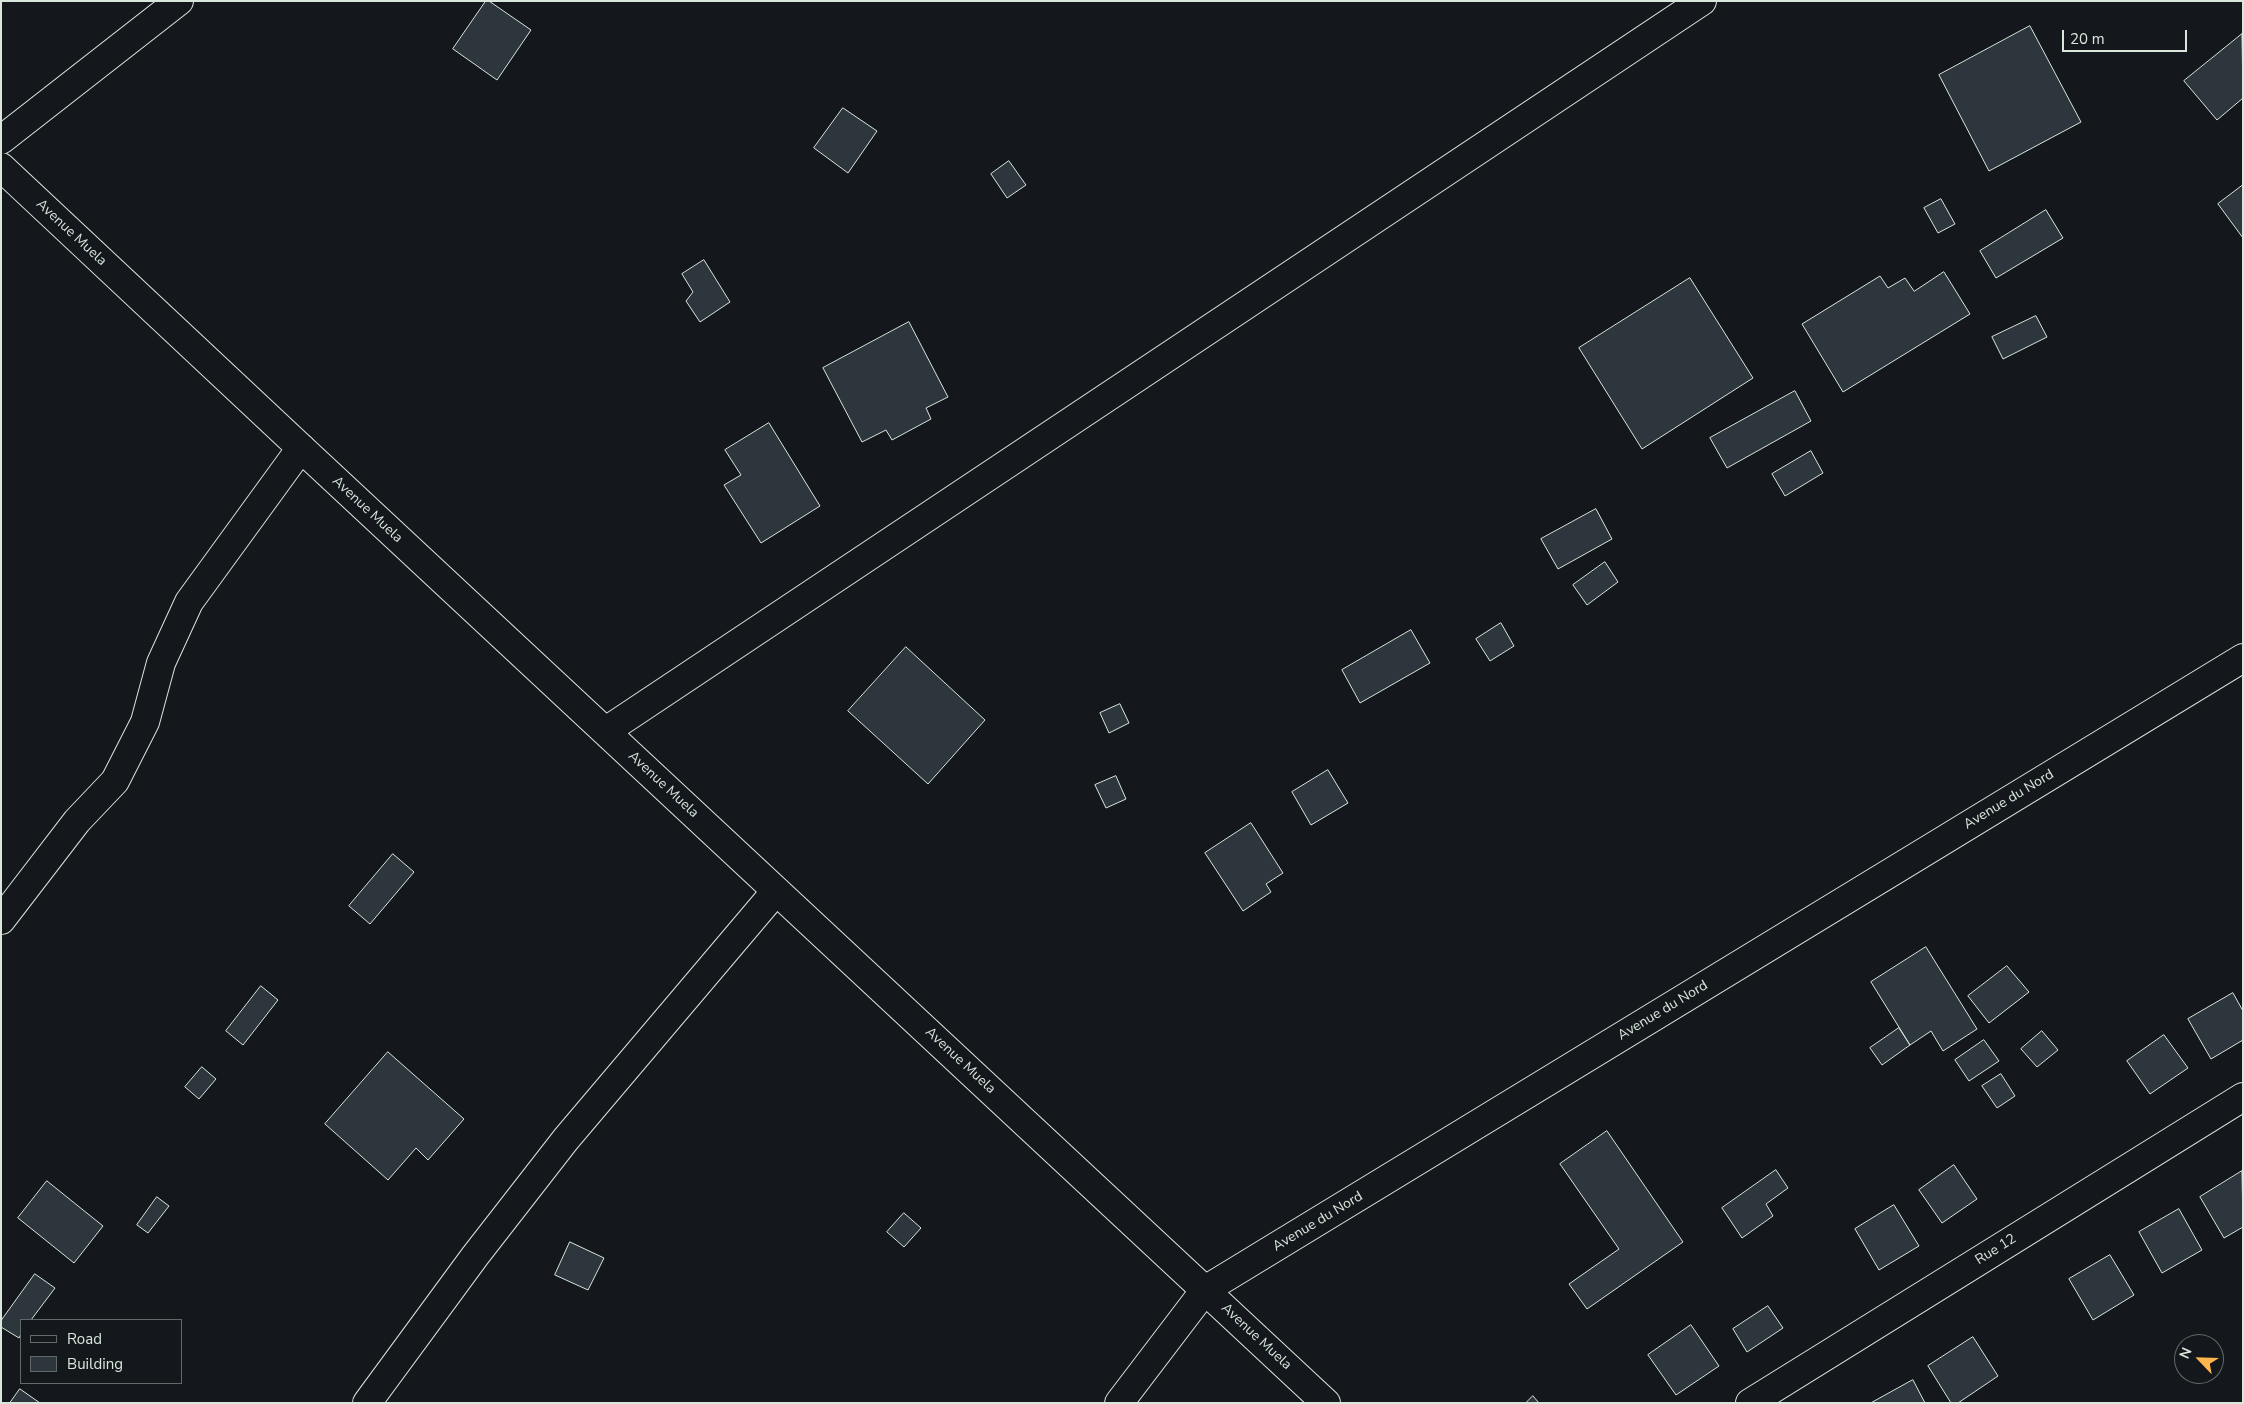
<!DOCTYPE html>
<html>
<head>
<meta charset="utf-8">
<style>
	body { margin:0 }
	#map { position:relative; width:2244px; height:1404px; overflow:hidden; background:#14181c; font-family:"Nunito Sans",sans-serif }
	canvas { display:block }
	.frame { position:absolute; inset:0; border:2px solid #d8e6dc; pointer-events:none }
	.legend { position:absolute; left:20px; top:1319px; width:162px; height:65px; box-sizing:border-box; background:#14181c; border:1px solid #626a69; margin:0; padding:6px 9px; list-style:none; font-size:15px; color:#d8e6dc }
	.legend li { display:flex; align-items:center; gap:10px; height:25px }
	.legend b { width:25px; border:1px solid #626a69 }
	.north { position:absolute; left:2174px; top:1334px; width:50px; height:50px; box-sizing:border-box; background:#14181c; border:1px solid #626a69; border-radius:50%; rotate:294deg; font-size:14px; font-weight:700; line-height:20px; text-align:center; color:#d8e6dc }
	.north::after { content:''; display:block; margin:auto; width:18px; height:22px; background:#ffb74d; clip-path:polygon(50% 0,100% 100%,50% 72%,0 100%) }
	.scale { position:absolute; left:2062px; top:30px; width:125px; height:22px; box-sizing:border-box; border:2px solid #d8e6dc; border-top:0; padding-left:6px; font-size:15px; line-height:18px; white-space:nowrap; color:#d8e6dc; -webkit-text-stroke:4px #14181c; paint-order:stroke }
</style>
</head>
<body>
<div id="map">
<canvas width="2244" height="1404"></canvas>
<div class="frame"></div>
<ul class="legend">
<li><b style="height:6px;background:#14181c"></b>Road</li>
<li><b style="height:14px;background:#2c363c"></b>Building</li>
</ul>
<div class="north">N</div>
<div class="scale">20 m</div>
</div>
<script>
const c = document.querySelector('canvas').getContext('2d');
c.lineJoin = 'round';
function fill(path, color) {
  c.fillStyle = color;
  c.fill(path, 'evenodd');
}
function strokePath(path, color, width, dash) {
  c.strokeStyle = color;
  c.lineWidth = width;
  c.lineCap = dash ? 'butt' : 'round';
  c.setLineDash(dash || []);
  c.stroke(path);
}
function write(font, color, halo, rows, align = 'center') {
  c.font = font + ' "Nunito Sans",sans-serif';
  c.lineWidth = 4;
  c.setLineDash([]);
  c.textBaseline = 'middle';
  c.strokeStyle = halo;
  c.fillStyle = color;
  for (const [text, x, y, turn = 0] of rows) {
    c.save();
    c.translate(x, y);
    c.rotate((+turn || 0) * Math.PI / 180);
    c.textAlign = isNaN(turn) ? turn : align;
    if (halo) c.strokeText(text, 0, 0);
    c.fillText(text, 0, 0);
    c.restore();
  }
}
const building = new Path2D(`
	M486,1H489L531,30L497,80L453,49Z
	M2030,26L2081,122L1989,171L1939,75Z
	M2242,34L2243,98L2217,120L2184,81Z
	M843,108L877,131L848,173L814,148Z
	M1009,161L1026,185L1007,198L991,174Z
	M2243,185V238L2218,204Z
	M1941,199L1955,224L1938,233L1924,208Z
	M2046,210L2063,238L1996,278L1980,251Z
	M704,260L730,302L700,322L686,301L693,292L682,274Z
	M1944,272L1970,314L1843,392L1802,324L1880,276L1888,288L1905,278L1914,291Z
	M1690,278L1753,378L1642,449L1579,348Z
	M2036,316L2047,337L2003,359L1992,337Z
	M909,322L948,397L926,408L931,419L892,440L886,430L862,442L823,368Z
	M1795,391L1811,421L1727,468L1710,438Z
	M769,423L820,506L761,543L724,485L741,475L725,450Z
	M1811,451L1823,473L1785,496L1772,474Z
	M1596,509L1612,539L1558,569L1541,539Z
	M1605,562L1618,582L1587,605L1573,585Z
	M1501,623L1514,646L1490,661L1476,639Z
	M1411,630L1430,663L1360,703L1342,670Z
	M906,647L985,720L928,784L848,711Z
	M1120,704L1129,723L1109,733L1100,713Z
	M1328,770L1348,803L1311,825L1292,792Z
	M1116,776L1126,799L1106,808L1095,785Z
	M1251,823L1283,873L1266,884L1271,892L1243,911L1205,853Z
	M393,854L414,872L370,924L349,906Z
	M1926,947L1977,1029L1943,1051L1931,1031L1910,1045L1871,982Z
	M2007,966L2029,992L1989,1023L1968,996Z
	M261,986L278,1000L243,1045L226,1031Z
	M2233,993L2243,1011V1040L2211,1059L2188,1019Z
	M1899,1028L1910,1045L1882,1065L1870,1048Z
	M2042,1031L2058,1050L2037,1067L2021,1049Z
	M2164,1035L2188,1068L2150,1094L2127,1061Z
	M1984,1040L1999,1061L1969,1081L1955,1060Z
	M388,1052L464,1119L428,1160L416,1148L388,1180L325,1124Z
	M202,1067L216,1079L199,1099L185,1087Z
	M2001,1074L2015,1096L1997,1108L1982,1086Z
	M1607,1131L1683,1242L1587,1309L1569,1284L1619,1249L1560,1164Z
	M1954,1165L1977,1199L1942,1223L1919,1190Z
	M1776,1170L1788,1188L1766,1204L1773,1216L1742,1238L1722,1208Z
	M2242,1171L2243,1227L2224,1238L2200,1197Z
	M47,1181L103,1226L74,1263L18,1218Z
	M157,1197L169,1206L148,1233L137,1225Z
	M1894,1205L1919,1246L1879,1270L1855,1229Z
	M2179,1209L2202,1250L2162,1273L2139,1232Z
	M904,1213L921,1228L904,1247L887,1232Z
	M570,1242L604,1258L588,1290L555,1275Z
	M2110,1255L2134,1295L2093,1320L2069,1279Z
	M35,1274L55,1288L31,1320H21V1334L19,1338L1,1327V1321Z
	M1768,1306L1783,1328L1747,1352L1733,1329Z
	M1691,1325L1719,1366L1676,1395L1648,1355Z
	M1973,1337L1998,1376L1958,1403H1951L1928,1366Z
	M1913,1380L1925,1403H1871Z
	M20,1389L40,1403H10Z
	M1533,1396L1539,1403H1526Z`);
fill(building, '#2c363c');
strokePath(building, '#d8e6dc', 1);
const minor = new Path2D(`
	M1,140L179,1
	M606,731L1702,1
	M1,920L77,821L115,781L145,722L161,663L189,602L301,448
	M367,1403L475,1256L566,1139L776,891
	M1119,1403L1205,1290L2243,658
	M1750,1403L2243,1097`);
const tertiary = new Path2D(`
	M1,167L301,448L1326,1403`);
strokePath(minor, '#d8e6dc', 30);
strokePath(tertiary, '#d8e6dc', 30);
strokePath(minor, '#14181c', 28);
strokePath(tertiary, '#14181c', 28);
write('14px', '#d8e6dc', '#14181c', [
	["Avenue Muela",71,233,43],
	["Avenue Muela",367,510,43],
	["Avenue Muela",663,785,43],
	["Avenue du Nord",2009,800,-31],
	["Avenue du Nord",1663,1011,-31],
	["Avenue Muela",960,1061,43],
	["Avenue du Nord",1318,1222,-31],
	["Rue 12",1996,1250,-32],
	["Avenue Muela",1256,1337,43]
]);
</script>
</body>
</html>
